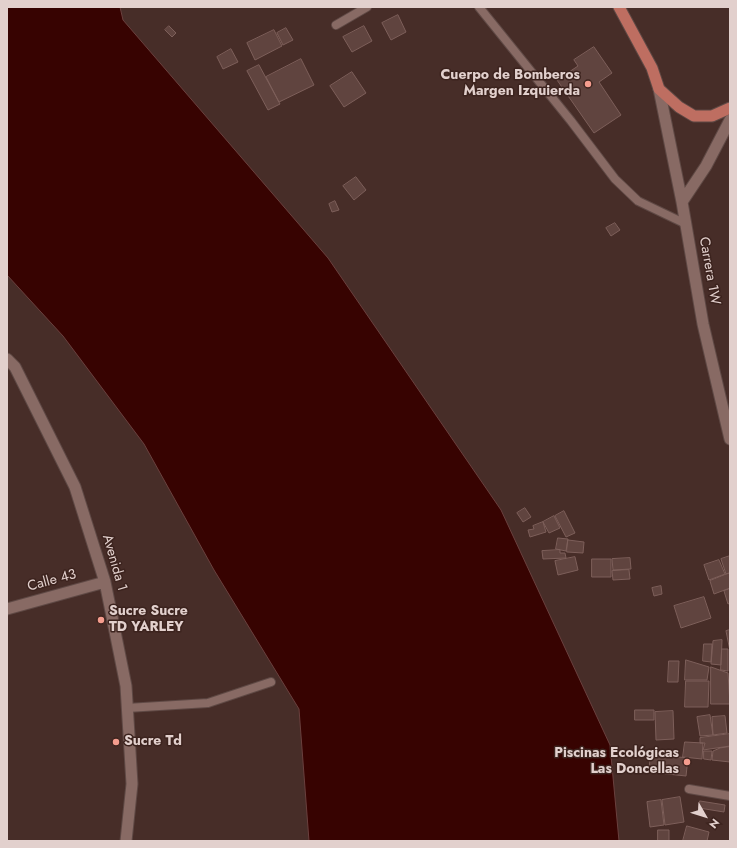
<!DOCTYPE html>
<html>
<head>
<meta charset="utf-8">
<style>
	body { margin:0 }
	#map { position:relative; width:737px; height:848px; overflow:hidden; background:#472d28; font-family:Jost,sans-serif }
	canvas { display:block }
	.frame { position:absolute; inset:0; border:8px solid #e2d0cd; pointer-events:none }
	.north { position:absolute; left:685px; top:796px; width:40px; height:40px; -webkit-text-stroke:3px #3c231e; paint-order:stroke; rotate:129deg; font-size:11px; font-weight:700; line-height:16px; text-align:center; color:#e2d0cd }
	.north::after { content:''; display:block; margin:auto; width:14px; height:18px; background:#e2d0cd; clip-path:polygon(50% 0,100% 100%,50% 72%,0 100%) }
</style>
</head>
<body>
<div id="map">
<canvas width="737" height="848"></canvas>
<div class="frame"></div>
<div class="north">N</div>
</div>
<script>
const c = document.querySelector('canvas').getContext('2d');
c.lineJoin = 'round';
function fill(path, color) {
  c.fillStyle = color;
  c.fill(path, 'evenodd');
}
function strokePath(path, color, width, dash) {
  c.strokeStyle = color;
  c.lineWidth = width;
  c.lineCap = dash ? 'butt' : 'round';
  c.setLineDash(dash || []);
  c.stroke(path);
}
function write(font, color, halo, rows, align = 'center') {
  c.font = font + ' Jost,sans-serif';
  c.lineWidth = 3;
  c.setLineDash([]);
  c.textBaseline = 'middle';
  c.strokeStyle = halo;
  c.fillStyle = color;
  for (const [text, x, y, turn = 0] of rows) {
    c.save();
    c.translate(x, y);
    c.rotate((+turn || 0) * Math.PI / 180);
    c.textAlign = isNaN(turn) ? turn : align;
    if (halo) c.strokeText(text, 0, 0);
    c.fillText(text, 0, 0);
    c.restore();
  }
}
const water = new Path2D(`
	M7,7H120L123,20L328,258L501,510L610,745L619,841H309L299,709L214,570L144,444L63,336L7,275Z`);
fill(water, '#370301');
strokePath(water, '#6a403e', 1);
const building = new Path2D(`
	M398,15L406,32L391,40L382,23Z
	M169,26L176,33L172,37L165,30Z
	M364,26L372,41L352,52L343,37Z
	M286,28L293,40L283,45L277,33Z
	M274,30L282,46L255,60L247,43Z
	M594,47L612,73L599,82L621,115L594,133L557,80L578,66L574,60Z
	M231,49L238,62L223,69L217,57Z
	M301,59L314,85L279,102L266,77Z
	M259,65L280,104L268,110L247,71Z
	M352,72L366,93L344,107L330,86Z
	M356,177L366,190L354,200L343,186Z
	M335,201L339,210L332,212L329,204Z
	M615,223L620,230L611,236L606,228Z
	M525,508L531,517L523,522L517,513Z
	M564,511L575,533L566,537L555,516Z
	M554,516L560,528L549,533L543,522Z
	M543,522L546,532L530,537L528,530L534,529L533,526Z
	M558,538L568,539L566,551L556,549Z
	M568,540L584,542L583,553L567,552Z
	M560,550V553H565L566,558L543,559L542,551Z
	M730,556V573L726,574L721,559Z
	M575,557L578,570L558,575L555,561Z
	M630,558L631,569L613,570L612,559Z
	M592,559H611V577H592Z
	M719,560L725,574L709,580L704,565Z
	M629,570L630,579L613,580L612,571Z
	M730,573V588L714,594L710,581Z
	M661,586L662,594L654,596L652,588Z
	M730,589V603L728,604L724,591Z
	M704,597L711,618L681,628L674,606Z
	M730,630V651L726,631Z
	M722,640L721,665L711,664L713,641Z
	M704,644H712L711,662L703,661Z
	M722,649H728V671L721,670Z
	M686,660L709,667L707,680H685Z
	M669,661H679L678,682H668Z
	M711,667L728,673L730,704H711Z
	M686,681H709L708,707H685Z
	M635,710H654V720H635Z
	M673,711L674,739L656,740L655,712Z
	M710,715L713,735L700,736L697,717Z
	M725,716L727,733L713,735L712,717Z
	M730,734V746L703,750L705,743H700V738Z
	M685,742L703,743L702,759L683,757Z
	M730,747V762L712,760L713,751L720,748Z
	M704,751H712L711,760L704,759Z
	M651,754L688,758L686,776L649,772Z
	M680,797L684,822L665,825L662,800Z
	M661,800L664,825L650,827L647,802Z
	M700,801L725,805L724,812L699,808Z
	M687,826L709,832L707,841H683Z
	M658,830H669V841H658Z`);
fill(building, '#60443f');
strokePath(building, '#7d5f5a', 1);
const service = new Path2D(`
	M479,7L571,121L615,179L638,201L686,224
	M336,25L367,7
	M127,708L208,703L271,682
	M689,789L730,796`);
const minor = new Path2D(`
	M659,89L682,202L703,324L730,439
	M682,202L706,166L730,120
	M7,359L15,367L75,487L105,582L126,686L132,784L126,841
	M7,609L105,582`);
const primary = new Path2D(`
	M619,7L652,68L659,89L679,107L694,116H712L730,108`);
strokePath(service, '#5f4945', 10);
strokePath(minor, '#5f4945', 13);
strokePath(primary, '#5f4945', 13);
strokePath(service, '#886a64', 8);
strokePath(minor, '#886a64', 11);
strokePath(primary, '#be6e61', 11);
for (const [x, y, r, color] of [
	[588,84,4,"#f59d8e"],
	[101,620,4,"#f59d8e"],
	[116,742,4,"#f59d8e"],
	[687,762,4,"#f59d8e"]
]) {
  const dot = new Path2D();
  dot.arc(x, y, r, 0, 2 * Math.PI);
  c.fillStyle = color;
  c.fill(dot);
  strokePath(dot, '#3c231e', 1.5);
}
write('bold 14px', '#e2d0cd', '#3c231e', [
	["Cuerpo de Bomberos",580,76],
	["Margen Izquierda",580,92],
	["Sucre Sucre",109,612,"left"],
	["TD YARLEY",109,628,"left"],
	["Sucre Td",124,742,"left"],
	["Piscinas Ecológicas",679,754],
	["Las Doncellas",679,770]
], 'right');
write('14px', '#e2d0cd', '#3c231e', [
	["Carrera 1W",709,271,80],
	["Avenida 1",114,563,74],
	["Calle 43",52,581,-15]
]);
</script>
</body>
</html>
